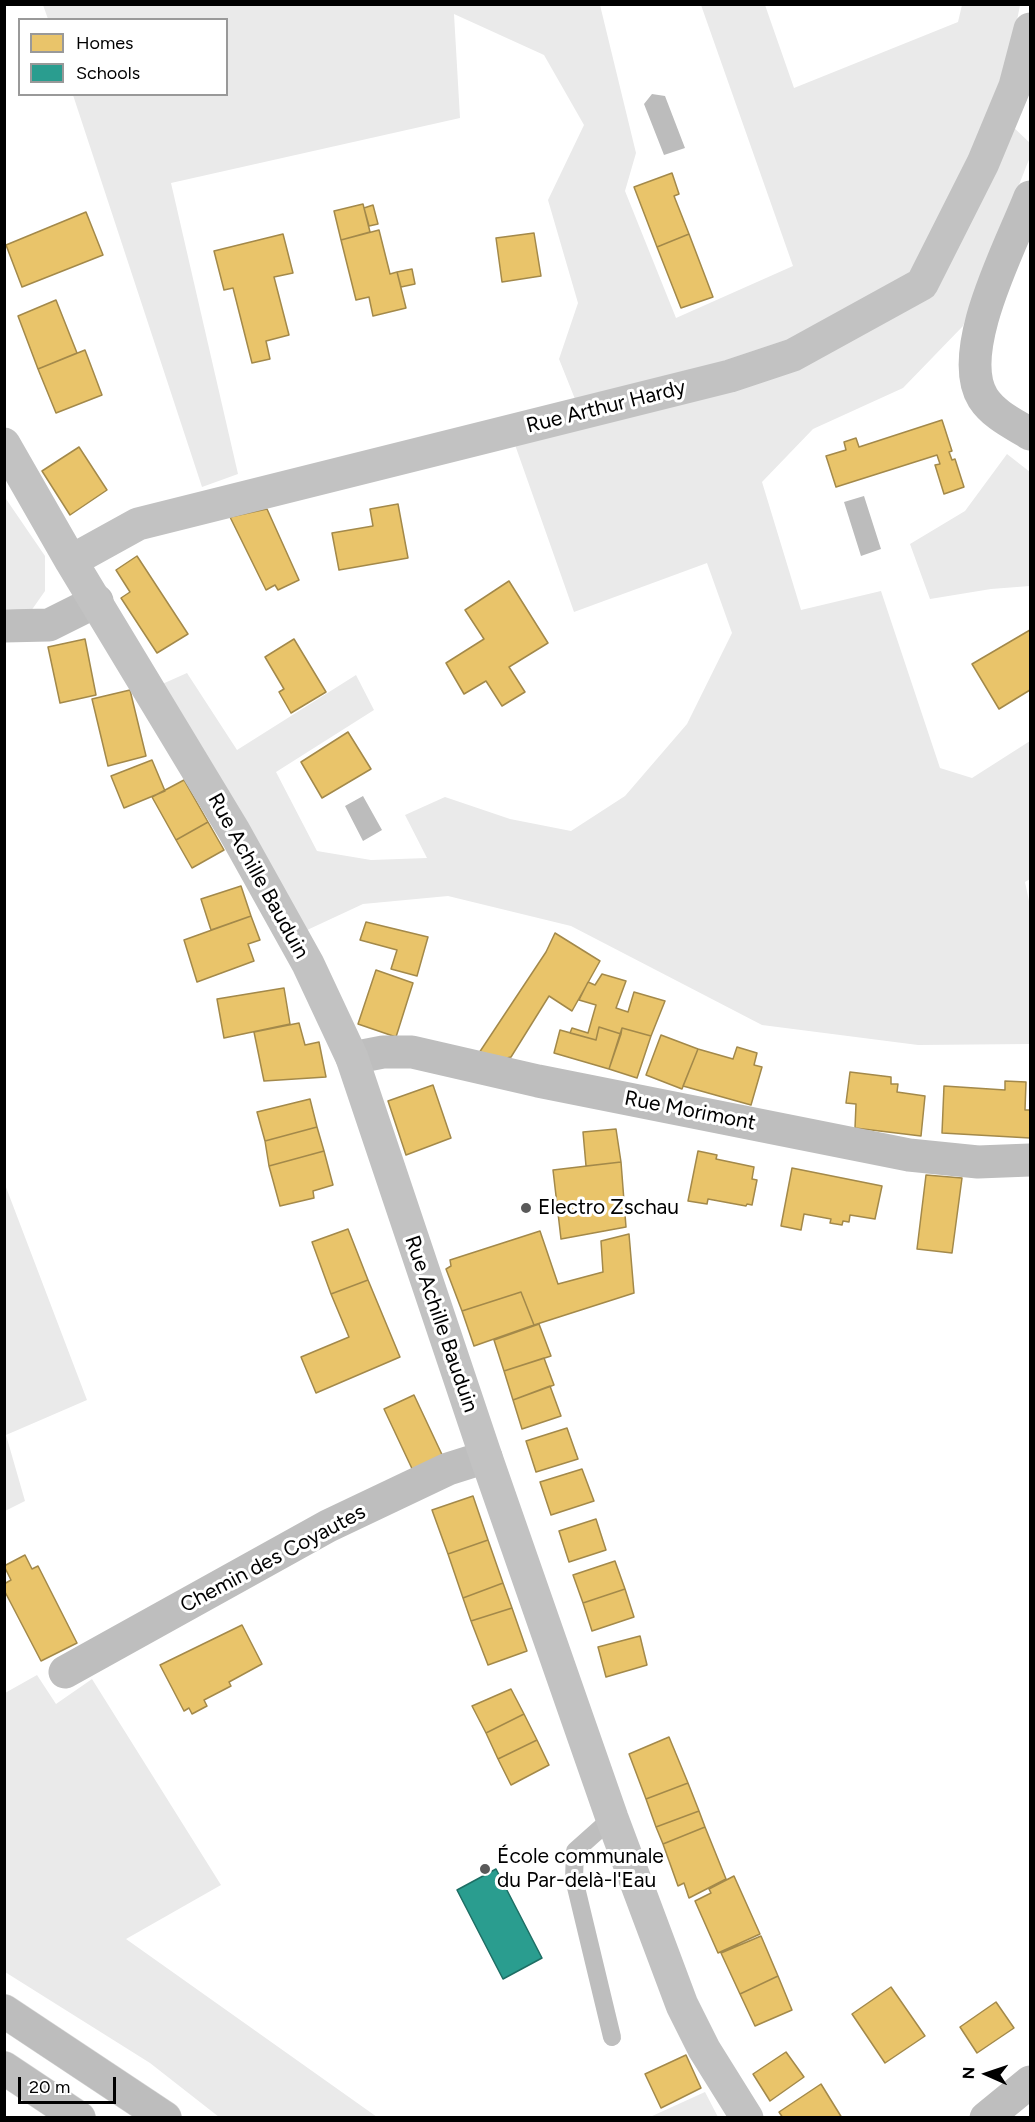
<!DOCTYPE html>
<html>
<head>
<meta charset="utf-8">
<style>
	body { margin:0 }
	#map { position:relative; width:1035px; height:2122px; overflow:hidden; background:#fff; font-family:Figtree,sans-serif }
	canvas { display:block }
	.frame { position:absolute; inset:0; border:6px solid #000; pointer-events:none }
	.legend { position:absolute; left:18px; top:18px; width:210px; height:78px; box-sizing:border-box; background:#fff; border:2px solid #999; margin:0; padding:8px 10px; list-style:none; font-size:18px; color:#000 }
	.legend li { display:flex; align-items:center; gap:12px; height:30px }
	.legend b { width:30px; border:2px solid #999 }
	.north { position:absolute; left:957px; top:2044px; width:60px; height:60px; -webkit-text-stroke:4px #fff; paint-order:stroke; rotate:273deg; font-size:16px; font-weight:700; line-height:24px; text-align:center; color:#000 }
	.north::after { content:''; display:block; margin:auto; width:21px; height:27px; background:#000; clip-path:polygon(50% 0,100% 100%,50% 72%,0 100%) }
	.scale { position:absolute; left:18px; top:2077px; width:98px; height:27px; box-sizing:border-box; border:3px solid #000; border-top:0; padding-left:8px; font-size:18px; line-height:21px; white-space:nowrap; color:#000; -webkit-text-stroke:4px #fff; paint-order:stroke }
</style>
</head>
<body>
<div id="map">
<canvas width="1035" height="2122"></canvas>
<div class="frame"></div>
<ul class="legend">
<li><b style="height:16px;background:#e9c46a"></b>Homes</li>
<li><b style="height:16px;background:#2a9d8f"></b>Schools</li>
</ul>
<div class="north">N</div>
<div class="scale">20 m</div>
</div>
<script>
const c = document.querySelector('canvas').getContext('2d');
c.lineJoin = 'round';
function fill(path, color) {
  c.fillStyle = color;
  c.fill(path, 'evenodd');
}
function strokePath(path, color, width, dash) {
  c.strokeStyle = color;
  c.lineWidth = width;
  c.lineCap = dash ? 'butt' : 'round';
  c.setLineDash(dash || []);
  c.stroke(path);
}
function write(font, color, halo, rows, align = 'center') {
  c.font = font + ' Figtree,sans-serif';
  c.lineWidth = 6;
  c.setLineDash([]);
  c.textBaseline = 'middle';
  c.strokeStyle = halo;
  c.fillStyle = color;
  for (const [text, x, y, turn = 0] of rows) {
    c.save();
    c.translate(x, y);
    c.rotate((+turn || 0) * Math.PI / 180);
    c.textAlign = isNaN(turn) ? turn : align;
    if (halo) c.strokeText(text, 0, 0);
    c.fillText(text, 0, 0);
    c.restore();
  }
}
fill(new Path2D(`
	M43,5H600L636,153L625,191L676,318L793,266L701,5H765L794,88L958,22L962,5H1020L1006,77L913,278L791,344L577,404L559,359L578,303L548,200L584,125L544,55L454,14L460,118L171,183L238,474L202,487L73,95L226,94V20L48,19Z
	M1010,124L1030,143V157L963,326L903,388L813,429L762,482L801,610L881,591L940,768L972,778L1030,741V879L1025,882L1030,906V1044L918,1045L762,1025L571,926L448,896L363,904L305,931L160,685L187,673L237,750L356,675L374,710L276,772L317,851L371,860L427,858L405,815L445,797L510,819L571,831L625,796L687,724L732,633L707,563L574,612L514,442L926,291Z
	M1007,454L1030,472V586L991,589L930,599L910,544L965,511Z
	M4,496L45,556V591L31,611L5,609Z
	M4,1182L87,1400L6,1435L25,1501L5,1511Z
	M37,1675L56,1704L92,1679L221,1885L126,1939L377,2117H219L150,2063L5,1972V1693Z
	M705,2092L718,2117H650Z`), '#eaeaea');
fill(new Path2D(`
	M652,94L665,96L685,148L664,155L644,104Z
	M864,496L881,549L861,556L844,502Z
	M363,796L382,830L363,841L345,806Z`), '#bcbcbc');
const homes = new Path2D(`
	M672,173L679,194L674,196L689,234L657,247L634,187Z
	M363,204L370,232L341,240L334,211Z
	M373,205L378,224L369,226L364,208Z
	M86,212L103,255L22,287L6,245Z
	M379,230L390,274L397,272L406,308L373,316L369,297L356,300L341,240Z
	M534,233L541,276L502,282L496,238Z
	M283,234L293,273L274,277L289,335L266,341L270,359L252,363L233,288L224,290L214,251Z
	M689,234L713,297L681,308L657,247Z
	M412,269L415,284L401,287L397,272Z
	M56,300L77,353L38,369L18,316Z
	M85,350L102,395L56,413L38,369Z
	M942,420L952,451L949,452L952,460L955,459L964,487L944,494L935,465L940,464L937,455L836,487L826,456L846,450L844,442L856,438L859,447Z
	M79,447L107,490L70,515L42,471Z
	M398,504L408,558L339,570L332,533L373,526L370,509Z
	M267,509L299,580L278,590L275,585L266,590L230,517Z
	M137,556L188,634L157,653L121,598L130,592L116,570Z
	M509,581L548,643L509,667L525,692L502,706L486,681L464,694L446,663L484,639L465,610Z
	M1030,630V690L999,709L972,664Z
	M85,639L96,695L60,703L48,647Z
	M294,639L326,692L291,713L279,692L284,689L265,657Z
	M130,690L146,756L108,766L92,699Z
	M348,732L371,769L322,798L301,762Z
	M152,760L165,791L124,808L111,776Z
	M184,780L208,822L176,840L152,797Z
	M208,822L224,850L192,868L176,840Z
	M241,886L251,916L211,930L201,899Z
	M251,916L260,940L248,944L254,961L197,982L184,940Z
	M366,922L428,937L417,976L391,969L397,950L360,940Z
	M555,933L600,961L572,1011L549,996L511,1057L498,1060L477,1056L546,952Z
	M376,970L413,983L396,1037L358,1024Z
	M602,974L626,981L616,1008L628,1012L634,992L665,1001L651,1036L622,1028L621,1034L599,1027L596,1040L570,1033L572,1028L588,1033L596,1005L579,1000L588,982L595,985Z
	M284,988L290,1024L224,1038L217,999Z
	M299,1023L305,1045L319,1042L326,1077L264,1081L254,1032Z
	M599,1027L621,1034L609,1069L554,1053L560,1030L596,1040Z
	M622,1028L651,1036L637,1078L609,1069Z
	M661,1035L698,1049L682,1089L646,1075Z
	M737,1047L757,1053L754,1065L762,1067L751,1105L683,1086L698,1049L733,1059Z
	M850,1072L891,1077V1084H898L897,1092L925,1096L921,1136L855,1128L856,1104L846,1103Z
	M1005,1081L1026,1082L1025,1110H1030V1138L942,1133L944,1086L1005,1090Z
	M433,1085L451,1138L406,1155L388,1101Z
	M310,1099L317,1127L265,1141L257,1112Z
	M317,1127L324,1151L269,1166L265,1141Z
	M616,1129L621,1162L586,1166L583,1132Z
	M324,1151L333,1185L313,1191L314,1198L280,1206L269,1166Z
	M698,1151L717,1155L716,1159L754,1167L752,1179L757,1180L752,1205L747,1204L746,1206L708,1199L707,1204L688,1201Z
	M621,1162L626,1227L561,1239L553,1170Z
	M792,1168L882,1186L875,1219L850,1215L849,1222L843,1221L842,1225L830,1223L831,1219L804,1214L801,1230L781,1226Z
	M926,1175L962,1178L952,1253L917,1249Z
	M348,1229L368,1280L331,1294L312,1242Z
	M540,1231L558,1284L603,1272L601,1241L629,1234L634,1293L534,1325L521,1292L462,1311L446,1269L451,1266L450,1260Z
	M368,1280L400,1357L316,1393L301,1357L349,1337L331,1294Z
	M521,1292L534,1325L474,1346L462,1311Z
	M539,1324L551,1356L504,1371L494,1340Z
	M544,1358L554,1385L513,1400L504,1371Z
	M550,1386L561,1416L522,1429L513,1400Z
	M414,1395L445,1461L415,1475L384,1409Z
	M567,1428L578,1459L536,1472L526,1441Z
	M582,1469L594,1501L551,1515L540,1482Z
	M473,1496L488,1540L448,1554L432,1510Z
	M596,1519L606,1550L569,1562L559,1531Z
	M488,1540L503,1583L463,1598L448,1554Z
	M25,1555L32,1569L38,1566L77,1643L41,1661L4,1590V1584L11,1580L4,1566Z
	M615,1561L625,1589L583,1603L573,1575Z
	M503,1583L512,1608L471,1621L463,1598Z
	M625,1589L634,1617L592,1631L583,1603Z
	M512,1608L527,1651L488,1665L471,1621Z
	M242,1625L262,1664L229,1682L231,1686L204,1700L207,1706L192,1714L189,1708L184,1711L160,1665Z
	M640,1636L647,1665L606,1677L598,1647Z
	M511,1689L524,1714L486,1733L472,1706Z
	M524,1714L537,1740L498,1759L486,1733Z
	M669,1737L688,1783L646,1799L629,1754Z
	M537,1740L549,1765L511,1785L498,1759Z
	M688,1783L699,1811L656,1827L646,1799Z
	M699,1811L705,1827L663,1844L656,1827Z
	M705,1827L726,1879L689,1898L684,1883L678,1886L663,1844Z
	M734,1876L760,1934L718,1953L695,1901L711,1893L709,1889Z
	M761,1936L778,1976L740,1994L721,1953Z
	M778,1976L792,2010L755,2026L740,1994Z
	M891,1987L925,2036L885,2063L852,2014Z
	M996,2002L1014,2028L977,2053L960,2027Z
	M786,2052L804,2077L770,2101L753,2074Z
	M686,2055L701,2088L661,2108L645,2074Z
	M821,2084L842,2118H783L779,2112Z`);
fill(homes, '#e9c46a');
strokePath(homes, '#a3894a', 1.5);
const schools = new Path2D(`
	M496,1869L542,1958L503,1979L457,1890Z`);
fill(schools, '#2a9d8f');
strokePath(schools, '#1d6e64', 1.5);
const highway = new Path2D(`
	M4,2011L165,2118
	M4,2068L79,2118`);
strokePath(highway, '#dbdbdb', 34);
strokePath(new Path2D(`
	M612,2037L574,1879L575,1851L612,1818`), '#bebebe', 18);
strokePath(new Path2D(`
	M1030,197C1012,244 954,351 983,398C994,415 1014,424 1030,434
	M4,626L49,625L97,601
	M352,1058L383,1052H412L538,1081L909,1155L978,1162L1030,1160
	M65,1672L328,1526L448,1469L486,1457
	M986,2118L1030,2082`), '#bebebe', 33);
strokePath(new Path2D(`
	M4,444L71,561L234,831L308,964L352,1058L486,1457L612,1818L682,2005L704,2049L747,2118
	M71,561L138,524L730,376L793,355L922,284L983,163L1015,86L1030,29`), '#c2c2c2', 33);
strokePath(highway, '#bdbdbd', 33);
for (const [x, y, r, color] of [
	[526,1208,6,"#595959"],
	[485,1869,6,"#595959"]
]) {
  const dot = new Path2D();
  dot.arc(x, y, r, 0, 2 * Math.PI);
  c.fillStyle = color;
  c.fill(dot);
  strokePath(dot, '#fff', 2);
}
write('21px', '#000', '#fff', [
	["Rue Arthur Hardy",606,407,-14],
	["Rue Achille Bauduin",258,876,61],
	["Rue Morimont",690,1111,11],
	["Rue Achille Bauduin",441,1324,71],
	["Chemin des Coyautes",273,1559,-28]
]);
write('21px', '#000', '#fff', [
	["Electro Zschau",538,1208],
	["École communale",497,1857],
	["du Par-delà-l'Eau",497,1881]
], 'left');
</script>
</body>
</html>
